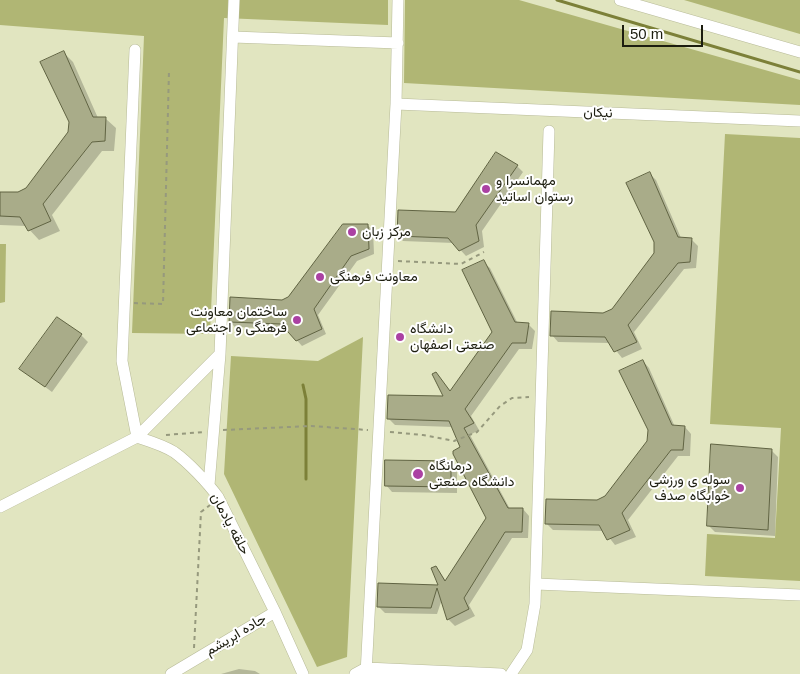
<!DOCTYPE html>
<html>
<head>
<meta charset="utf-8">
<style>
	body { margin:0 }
	#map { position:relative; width:800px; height:674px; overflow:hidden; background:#e1e5c0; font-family:Arial,sans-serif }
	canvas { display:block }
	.scale { position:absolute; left:622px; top:25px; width:81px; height:22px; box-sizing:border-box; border:2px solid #1c1d0f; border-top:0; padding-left:6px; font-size:15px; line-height:18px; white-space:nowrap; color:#1c1d0f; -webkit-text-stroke:4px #fff; paint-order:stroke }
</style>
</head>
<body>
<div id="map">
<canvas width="800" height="674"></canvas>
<div class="scale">50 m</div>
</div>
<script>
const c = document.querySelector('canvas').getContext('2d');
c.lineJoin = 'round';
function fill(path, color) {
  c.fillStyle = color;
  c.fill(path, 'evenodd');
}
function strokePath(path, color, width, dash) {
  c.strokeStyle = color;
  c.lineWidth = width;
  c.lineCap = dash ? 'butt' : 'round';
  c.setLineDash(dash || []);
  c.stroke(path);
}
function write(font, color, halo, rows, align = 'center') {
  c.font = font + ' Arial,Vazirmatn,sans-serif';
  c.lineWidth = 4;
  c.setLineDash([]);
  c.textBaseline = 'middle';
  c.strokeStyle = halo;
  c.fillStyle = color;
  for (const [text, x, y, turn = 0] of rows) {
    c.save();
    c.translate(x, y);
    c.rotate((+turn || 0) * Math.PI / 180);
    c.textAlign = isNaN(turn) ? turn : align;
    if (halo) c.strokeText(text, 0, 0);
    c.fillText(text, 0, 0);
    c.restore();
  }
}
fill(new Path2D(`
	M0,0H388V25L224,18L210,334L132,333L144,36L0,25Z
	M405,0H519L800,80V105L404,83Z
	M684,0H800V34Z
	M725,134L800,138V581L705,576L707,534L775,538L781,428L710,424Z
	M0,244H6L5,302L0,303Z
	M363,337L347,657L317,667L224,474L231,356L318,361Z`), '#b0b674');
fill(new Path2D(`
	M64,53L73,62L98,118L106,119L116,128L114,151H102L52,215L60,231L39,240L26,226L0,225V193H18L27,189L69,133L70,122Z
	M517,166L523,172L482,231L484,247L466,256L454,243L403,241L398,235L456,214Z
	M649,173L656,180L681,238L691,239L698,246L696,268L684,269L634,332L642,349L622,358L610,343L558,342L552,335L613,310L655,254V242Z
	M367,225L373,230L374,254L357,261L318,315L326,334L302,346L287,329L235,327L230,322L289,298Z
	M483,262L490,268L518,324L529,325L535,331L532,349H519L471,416L479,430L470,435L510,509H523L529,516L528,538H512L469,605L475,616L455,626L449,620L442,599L437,614L385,613L378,606L440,587L436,567L446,581L488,518L453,427L395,425L388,418L445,397L435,373L451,392L493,332Z
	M81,335L88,342L52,392L21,369Z
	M643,361L649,368L675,427H685L691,434L690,456H678L628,520L636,537L615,545L604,531L553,530L546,523L606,497L648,441L649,430Z
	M771,450L778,457L775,536L715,532L709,526Z
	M450,462L457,469V493L392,492L386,485Z
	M239,669L255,671L260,674H221Z`), '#0003');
strokePath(new Path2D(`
	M557,0L800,72
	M303,385L306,399V479`), '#7c8038', 3);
const building = new Path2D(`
	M64,51L93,117H106L105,141L92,142L43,204L51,221L28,231L20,217L0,216V192H18L26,188L68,132L69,122L40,62Z
	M496,152L518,165L476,225L479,241L459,251L448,238L397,236L398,210L455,212Z
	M650,172L678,237L692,238L690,262L678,263L628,325L637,342L614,352L605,337L550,336L551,311L603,313L612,309L654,253V242L626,183Z
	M343,224H368L369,249L351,256L314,309L322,329L296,341L281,324L229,322L230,297L282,300L288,297Z
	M484,260L515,322L529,323L526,343H512L465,409L474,423L464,428L508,508H523L522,532H505L464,598L469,609L447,620L437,588L431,608L377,607L378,583L438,585L431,568L436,566L445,581L486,518L453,454V451L460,447L449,421L387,419L388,395L443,396L432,374L436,372L450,391L492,332L462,270Z
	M57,317L82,334L45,387L19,369Z
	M643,360L672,425L685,426L683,450H671L622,513L630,530L607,540L599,525L545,524L546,499L597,500L605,496L647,441L648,430L619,371Z
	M711,444L772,449L768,530L707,526Z
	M385,460L451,461V487L385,486Z`);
fill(building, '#a9ac89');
strokePath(building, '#606342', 1);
const minor = new Path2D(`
	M620,0L800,52
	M233,37L398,43
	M135,50L122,361L137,437
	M396,104L800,121
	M137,437L220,354
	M209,485L220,354L234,0
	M0,507L137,437C149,441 163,445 174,452C188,462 208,483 218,497L275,612L303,674
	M536,584L800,595
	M171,674L275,612
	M355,674L366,668L501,674
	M366,674L396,104L398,0
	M511,674L527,650L535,604L549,131`);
strokePath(minor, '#b7ba97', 12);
strokePath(new Path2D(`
	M398,261L461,264L484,252
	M134,303L163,304L169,71
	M223,430L311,426L368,430
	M390,432L423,435L454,441L477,432L500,406L512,398L529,397
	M166,435L204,432
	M194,648L201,512L210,505`), '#96997d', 2, [4, 4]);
strokePath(minor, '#fff', 11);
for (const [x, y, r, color] of [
	[486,189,5,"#ab41a3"],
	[352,232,5,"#ab41a3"],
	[320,277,5,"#ab41a3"],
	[297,320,5,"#ab41a3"],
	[400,337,5,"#ab41a3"],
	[418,474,6,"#ab41a3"],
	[740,488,5,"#ab41a3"]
]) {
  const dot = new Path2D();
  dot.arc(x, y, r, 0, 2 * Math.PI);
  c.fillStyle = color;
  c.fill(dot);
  strokePath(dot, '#fff', 2);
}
write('14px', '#1c1d0f', '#fff', [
	["نیکان",598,113,2],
	["حلقه یادمان",230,524,62],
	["جاده ابریشم",236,635,-31]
]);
write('14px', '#1c1d0f', '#fff', [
	["مهمانسرا و",496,181],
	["رستوان اساتید",496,197],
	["مرکز زبان",362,232],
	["معاونت فرهنگی",330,277],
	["ساختمان معاونت",287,312,"right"],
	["فرهنگی و اجتماعی",287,328,"right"],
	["دانشگاه",410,329],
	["صنعتی اصفهان",410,345],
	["درمانگاه",429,466],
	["دانشگاه صنعتی",429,482],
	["سوله ی ورزشی",730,480,"right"],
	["خوابگاه صدف",730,496,"right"]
], 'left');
</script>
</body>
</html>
